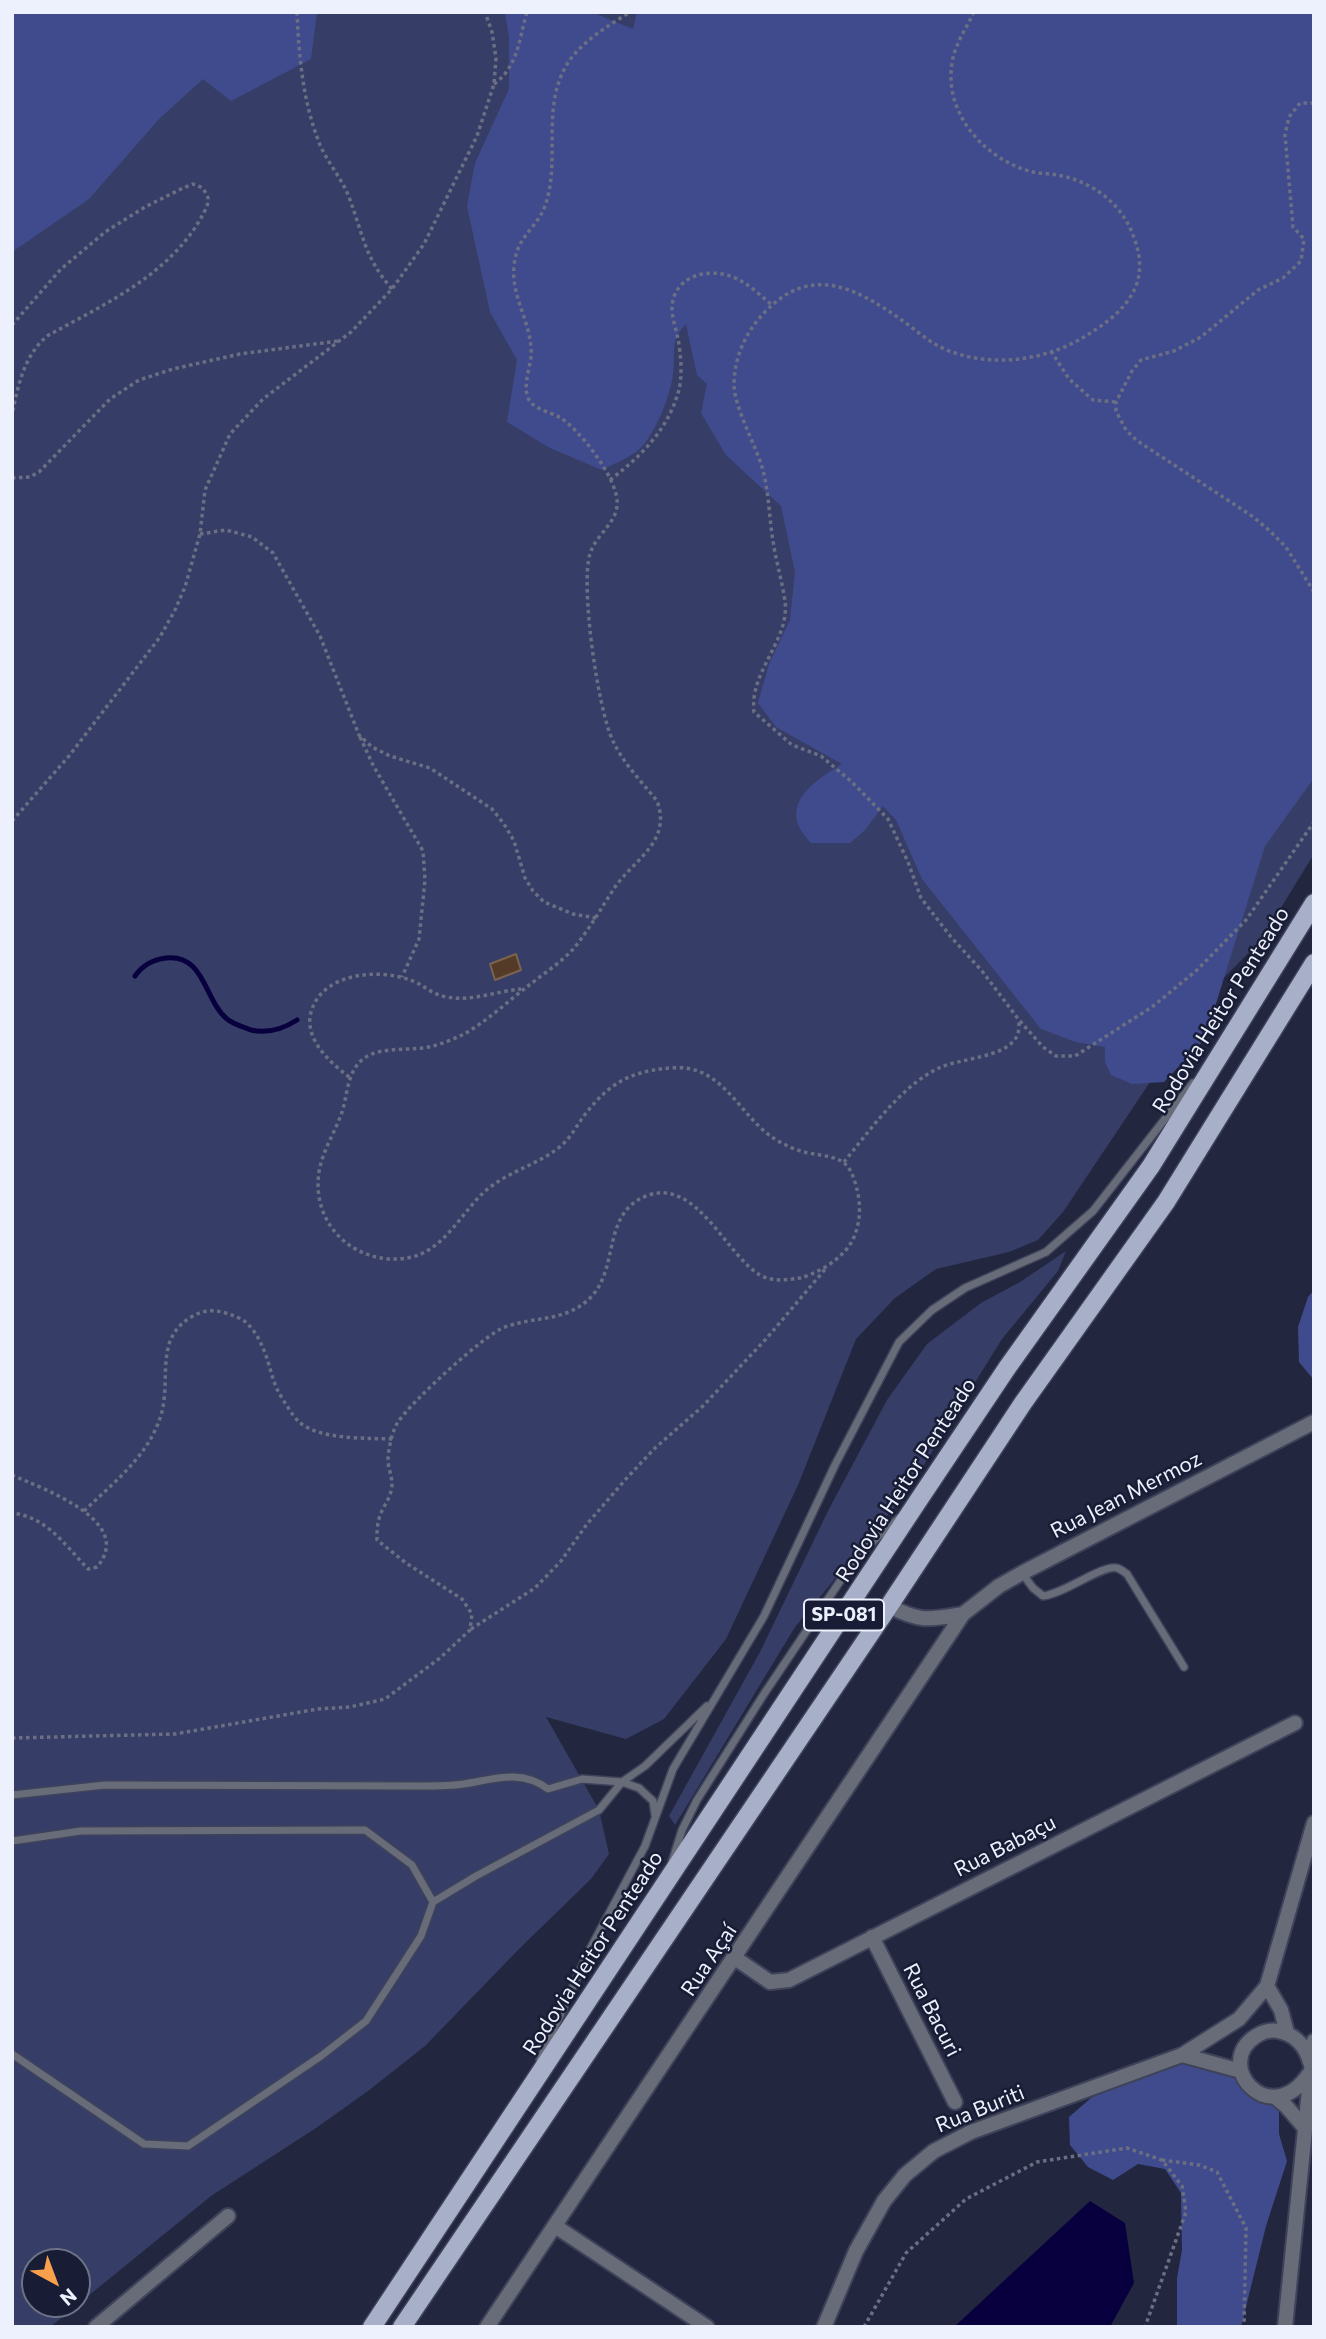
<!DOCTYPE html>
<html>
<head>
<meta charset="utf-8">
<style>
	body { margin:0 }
	#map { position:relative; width:1326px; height:2339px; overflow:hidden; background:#22273f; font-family:Commissioner,sans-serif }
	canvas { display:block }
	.frame { position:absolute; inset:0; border:14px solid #edf1fe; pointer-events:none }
	.north { position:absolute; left:21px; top:2248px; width:70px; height:70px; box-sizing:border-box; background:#181d35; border:2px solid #6d7285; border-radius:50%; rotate:139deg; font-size:19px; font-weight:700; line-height:28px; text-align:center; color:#edf1fe }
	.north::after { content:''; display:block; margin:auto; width:24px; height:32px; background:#f9a04d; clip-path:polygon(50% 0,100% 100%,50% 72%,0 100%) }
</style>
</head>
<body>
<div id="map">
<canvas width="1326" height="2339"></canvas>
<div class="frame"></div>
<div class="north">N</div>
</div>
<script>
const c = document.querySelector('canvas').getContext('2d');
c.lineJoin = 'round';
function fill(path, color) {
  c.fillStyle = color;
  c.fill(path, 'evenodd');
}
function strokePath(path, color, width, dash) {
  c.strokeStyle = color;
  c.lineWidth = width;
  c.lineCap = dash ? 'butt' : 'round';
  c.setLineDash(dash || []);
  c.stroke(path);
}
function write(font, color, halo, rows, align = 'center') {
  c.font = font + ' Commissioner,sans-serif';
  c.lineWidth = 5;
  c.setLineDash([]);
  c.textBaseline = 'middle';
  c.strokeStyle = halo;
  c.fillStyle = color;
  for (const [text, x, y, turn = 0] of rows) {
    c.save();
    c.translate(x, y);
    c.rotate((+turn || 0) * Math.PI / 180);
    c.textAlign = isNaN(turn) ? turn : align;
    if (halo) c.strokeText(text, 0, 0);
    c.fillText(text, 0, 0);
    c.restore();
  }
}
fill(new Path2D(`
	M12,12H1314V854L1261,940L1211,991L1063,1212L1038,1240L1009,1252L936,1269L895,1298L856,1339L798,1485L726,1639L664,1719L626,1739L546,1717L599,1810L609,1854L591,1879L520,1948L425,2046L368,2091L316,2128L211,2196L50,2327H12ZM35,2262H77V2304H35Z
	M1066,1251L1058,1271L1002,1339L907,1492L795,1627L675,1825L669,1816L760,1652L829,1509L887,1400L927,1344L981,1303L1020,1282Z`), '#363e67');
fill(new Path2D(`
	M12,12H317L311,59L231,101L203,79L159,119L89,199L12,252Z
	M505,12H591L633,29L637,12H1314V778L1265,846L1205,1039L1164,1082L1132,1084L1111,1075L1105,1062V1047L1076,1042L1041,1029L922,879L896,820L883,806L865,830L850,843H811C807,838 800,831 798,824C788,796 823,776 842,764L776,727L758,703L769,664L790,620L795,572L781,506L726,455L701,413L707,384L697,375L686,324C669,341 676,352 673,374C671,395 653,440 636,452C626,459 613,464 602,470L550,448L507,422L517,360L490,312L467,206L475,163L509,89V37Z
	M1314,1290V1380L1299,1362L1298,1327L1308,1297Z
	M1201,2053L1231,2061L1260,2084L1279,2106V2134L1287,2161L1266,2226L1241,2327H1177V2278L1182,2250L1181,2193L1165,2169L1138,2164L1113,2180L1088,2167L1070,2145L1069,2117L1091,2098L1116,2082Z`), '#404b8e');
fill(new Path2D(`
	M1090,2201L1125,2223L1134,2283L1110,2327H954Z`), '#08003e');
strokePath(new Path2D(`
	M135,976C143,965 152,960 166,958C205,954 204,1000 227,1019C233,1024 243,1027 251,1030C268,1034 283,1029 297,1020`), '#08003e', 5);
const building = new Path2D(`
	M516,954L521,970L495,980L490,964Z`);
fill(building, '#533b28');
strokePath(building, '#7c634e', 2);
const lane = new Path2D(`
	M1022,1573L1033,1588L1043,1596C1064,1594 1103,1564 1117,1568C1121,1569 1124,1572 1127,1574L1184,1667
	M12,1795L105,1785L420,1786C434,1786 450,1786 464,1784C495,1779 521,1769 548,1789L582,1779L622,1782L639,1788L653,1801L655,1815
	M12,1841L81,1831L365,1830L412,1865L433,1902
	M672,1862L682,1830L697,1800L764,1694L857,1556L899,1518
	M12,2054L144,2144L188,2146L321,2056L366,2021L421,1936L433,1902L476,1876L599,1810L622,1782L645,1766L707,1706
	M540,2060L589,1951L645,1846L673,1769L764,1616L835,1465L899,1342L932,1310L965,1288L1046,1252L1093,1211L1193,1083`);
const street = new Path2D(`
	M889,1606C920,1622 928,1620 963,1614
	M872,1937L955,2102
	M735,1958L770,1982L789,1980L1295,1723
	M1267,1986L1281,2010L1287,2033
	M1182,2055L1241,2071
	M1309,2074C1269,2132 1212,2064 1256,2036C1264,2031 1273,2029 1282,2032C1297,2036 1306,2048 1310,2062
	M1275,2097L1286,2106L1304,2127
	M555,2226L707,2327
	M96,2327L228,2216
	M487,2327L963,1614L999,1586L1022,1573L1314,1422
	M824,2327L856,2251L884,2201L905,2175L934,2151L971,2132L1182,2055L1239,2019L1267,1986L1314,1823
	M1285,2327L1314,2041`);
const primary = new Path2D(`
	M372,2327L918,1501L1007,1368L1151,1166L1314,903
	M402,2327L889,1606L1023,1403L1166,1202L1314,963`);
strokePath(lane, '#3e435a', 10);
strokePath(street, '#3e435a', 18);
strokePath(primary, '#3e435a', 21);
strokePath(new Path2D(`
	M297,12C299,59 303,102 320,145C328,163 342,179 349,197C363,234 364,257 392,289
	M974,12C966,29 955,44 952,63C944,112 982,156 1026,170C1036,174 1047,173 1057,175C1092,181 1123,204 1134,238C1140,253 1142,270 1136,286C1126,310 1105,324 1084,337C1044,361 991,368 947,350C932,344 919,333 906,323C858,289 812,262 764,313C745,333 734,358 734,386C735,408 755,444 762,467C769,491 769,517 773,541C776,561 782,581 785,601C790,641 749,671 754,712L792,745L821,756L852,782L888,819L908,862L921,898L951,937L982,971L1019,1020L1043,1047L1056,1056H1075L1152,1007L1197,970L1246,920L1314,822
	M494,84C518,67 519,39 527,12
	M1314,103H1300L1289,117L1285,135L1293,227L1304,239L1301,261L1283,278L1258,290L1201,337L1174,351L1141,360L1132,371L1116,402V411L1126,430L1136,440L1252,516L1270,531L1286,547L1314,592
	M12,325L61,269L105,232L145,207L183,188L193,184L203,188C205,192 207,195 208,198C209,205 204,212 201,218C168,276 103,305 47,336C24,356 18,385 12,415
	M1051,351L1069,379L1093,400L1116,402
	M12,478L30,477L39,472L110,399L139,380L173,369L240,354L338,341
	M610,480C640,457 667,431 678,393C683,378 681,355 678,339C676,329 672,318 672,308C673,276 708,267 733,277C748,283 760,295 772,305
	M200,534L226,530L252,537L273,553L320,636L359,735L372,747L390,756L430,768L492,809L504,824L514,841L525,878L533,891L544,902L573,914L596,918
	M360,737L374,767L423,851L425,880L419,939L402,977
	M12,821L69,756L160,637L175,610L185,587L200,534L205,490L230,434L263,399L351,332L392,289L424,244L477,136L494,84L496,58L492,32L485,12
	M349,1077C331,1063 307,1042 310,1017C317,973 378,967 413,981C425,986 433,995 447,997C471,1002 497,991 521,989
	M844,1162C870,1130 901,1086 939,1068C960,1058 1006,1058 1017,1036C1019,1032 1019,1025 1019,1020
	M12,1475C43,1489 136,1521 97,1567L88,1569C65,1545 47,1517 12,1513
	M84,1511C112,1484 145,1459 159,1421C174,1383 151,1339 193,1316C209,1307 223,1311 239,1318C249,1322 258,1336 262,1346C269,1360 271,1377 278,1391C283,1400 292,1415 299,1422C320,1440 366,1438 393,1439
	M471,1629L535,1588L561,1561L587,1524L625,1480L655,1448L703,1406L766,1339L827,1267
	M12,1738L175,1734L318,1709L350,1707L385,1699L440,1658L470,1630L472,1614L462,1599L406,1563L377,1540C377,1533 377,1526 379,1519C381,1509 389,1501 391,1491C394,1481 389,1472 388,1461C388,1450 392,1431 398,1422C411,1402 485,1334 505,1327C535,1316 567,1322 591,1297C620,1267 601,1211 649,1195C697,1179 726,1255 760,1275C772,1282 787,1280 800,1278C815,1274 833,1264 844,1252C858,1238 862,1214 858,1194C850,1157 841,1159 809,1153C797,1151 782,1144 772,1137C745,1119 728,1080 695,1070C683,1066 667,1068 654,1070C624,1075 606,1088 587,1112C578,1123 572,1136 562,1145C539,1165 507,1171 483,1193C460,1215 442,1253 407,1258C355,1266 311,1225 319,1172C322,1152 334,1134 341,1115C348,1096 346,1073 363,1059C381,1045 412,1052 433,1046C442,1044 453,1039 462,1035C485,1023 507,1002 528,986C543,974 562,962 575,947C590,928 602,907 615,887C635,859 672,841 657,801C642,782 623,763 613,741C598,711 580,585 590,554C597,531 623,521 616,494C610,470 581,432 561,418C551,412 535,410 529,400C521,384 533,364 531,348C529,319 511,295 514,266C517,235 536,230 545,206C561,161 541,110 566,66C579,43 608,26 630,12
	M1162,2160L1199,2165L1217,2172L1246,2228L1244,2327
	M864,2327L906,2253L966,2199L1037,2162L1127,2148L1162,2160L1182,2186L1186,2212L1145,2327`), '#6b6f83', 3.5, [3.5, 3.5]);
strokePath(lane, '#686c79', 7);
strokePath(street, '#686c79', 14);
strokePath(primary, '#a8afc9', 18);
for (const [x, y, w] of [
	[844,1615,80]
]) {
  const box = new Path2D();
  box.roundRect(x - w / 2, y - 15.5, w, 31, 5);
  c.fillStyle = '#181d35';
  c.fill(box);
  strokePath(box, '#edf1fe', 2);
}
write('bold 19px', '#edf1fe', null, [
	["SP-081",844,1615]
]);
write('21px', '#edf1fe', '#181d35', [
	["Rodovia Heitor Penteado",1221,1010,-58],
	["Rodovia Heitor Penteado",906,1480,-57],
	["Rua Jean Mermoz",1126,1495,-27],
	["Rua Babaçu",1005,1846,-27],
	["Rodovia Heitor Penteado",593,1953,-57],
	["Rua Açaí",709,1960,-56],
	["Rua Bacuri",932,2010,63],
	["Rua Buriti",980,2109,-22]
]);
</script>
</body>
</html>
